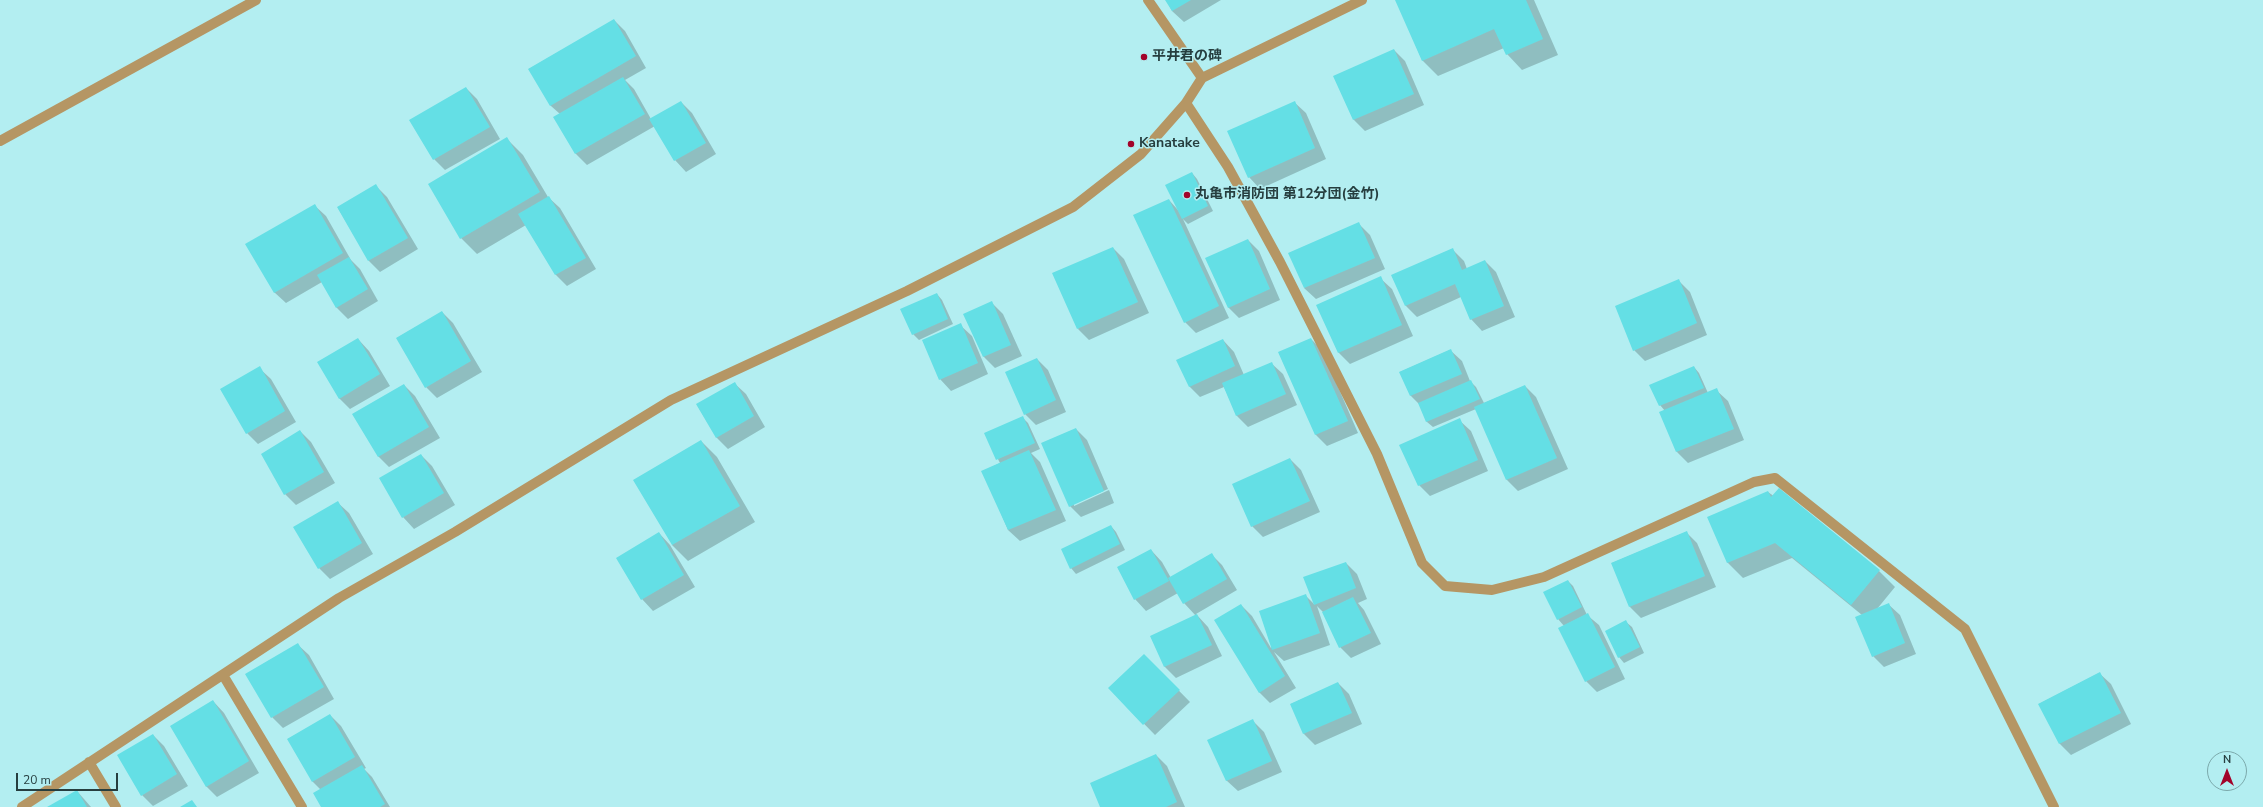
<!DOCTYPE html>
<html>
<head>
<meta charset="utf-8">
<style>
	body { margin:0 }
	#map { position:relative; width:2263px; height:807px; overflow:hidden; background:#b3eef1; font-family:"Nunito Sans",sans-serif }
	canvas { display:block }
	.north { position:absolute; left:2207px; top:751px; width:40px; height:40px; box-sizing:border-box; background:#b3eef1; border:1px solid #7ba8aa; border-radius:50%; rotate:0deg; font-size:11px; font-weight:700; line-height:16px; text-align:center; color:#263e3f }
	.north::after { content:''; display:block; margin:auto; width:14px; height:18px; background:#a2032a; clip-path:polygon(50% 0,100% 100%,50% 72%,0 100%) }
	.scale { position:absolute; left:16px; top:773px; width:102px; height:18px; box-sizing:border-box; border:2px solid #263e3f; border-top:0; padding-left:5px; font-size:12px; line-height:14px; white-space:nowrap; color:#263e3f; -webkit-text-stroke:3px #b3eef1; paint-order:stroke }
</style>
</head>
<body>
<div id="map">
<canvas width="2263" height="807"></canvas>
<div class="north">N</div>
<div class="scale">20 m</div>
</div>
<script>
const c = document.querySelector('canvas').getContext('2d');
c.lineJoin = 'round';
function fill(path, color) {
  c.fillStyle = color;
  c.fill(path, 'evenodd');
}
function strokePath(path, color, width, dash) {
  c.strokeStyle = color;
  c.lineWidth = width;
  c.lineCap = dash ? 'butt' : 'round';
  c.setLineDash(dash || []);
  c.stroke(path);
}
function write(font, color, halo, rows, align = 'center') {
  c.font = font + ' "Nunito Sans","Noto Sans JP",sans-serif';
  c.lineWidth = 3;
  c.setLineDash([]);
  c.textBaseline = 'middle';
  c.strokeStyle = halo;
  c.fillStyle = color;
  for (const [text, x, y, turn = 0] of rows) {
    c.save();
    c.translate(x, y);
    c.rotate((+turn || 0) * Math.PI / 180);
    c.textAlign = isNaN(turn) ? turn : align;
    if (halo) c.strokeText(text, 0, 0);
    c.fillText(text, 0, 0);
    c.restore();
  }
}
fill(new Path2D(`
	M1166,0H1221L1184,22L1172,11Z
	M1396,0H1534L1558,55L1522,70L1507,54L1504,48L1438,76L1422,60Z
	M614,20L625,31L646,68L625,80L634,89L651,119L681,102L692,113L716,154L686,172L675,160L655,126L587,165L576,154L555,117L560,114L551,106L529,69Z
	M1394,50L1405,61L1424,105L1365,131L1354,120L1335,76Z
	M466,88L477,99L500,139L445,170L434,159Z
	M1294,102L1306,113L1326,159L1260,189L1249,177Z
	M507,139L523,155L548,197L560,208L596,269L567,286L556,275L526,225L477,254L461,238Z
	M1192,173L1197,179L1213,211L1188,224L1183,219L1229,318L1196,333L1185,322L1169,200L1178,210Z
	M376,186L387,197L418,249L380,272L369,261L338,208Z
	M314,205L326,216L351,260L360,269L378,301L348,319L337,308L322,282L286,303L274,292Z
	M1358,223L1370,235L1385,269L1316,299L1304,288Z
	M1248,240L1259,251L1280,300L1239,318L1228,307Z
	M1113,248L1124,259L1149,313L1089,340L1078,329Z
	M1452,249L1464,261L1467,269L1485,261L1496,272L1515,317L1482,331L1471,319L1461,297L1417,317L1406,306L1392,276Z
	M1380,278L1392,289L1413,336L1350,364L1339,353L1318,305Z
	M1678,280L1690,292L1707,335L1645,361L1634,350Z
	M937,294L942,300L953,324L919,340L913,334Z
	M992,303L1003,314L1022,356L995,368L984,357L965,314Z
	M442,312L453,323L482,372L437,398L426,387L397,338Z
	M960,325L972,336L988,374L951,391L940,379L923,341Z
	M358,339L369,351L390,386L350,409L339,398Z
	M1311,339L1322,350L1358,433L1327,446L1316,435L1279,353Z
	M1223,340L1234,352L1244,375L1271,363L1283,374L1297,405L1248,427L1237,416L1224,387L1200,397L1189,386Z
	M1450,350L1462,361L1470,381L1476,387L1484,403L1525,386L1536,397L1568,469L1518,491L1507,480L1476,409L1433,427L1427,422L1420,405L1411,396L1400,372Z
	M1037,359L1048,370L1066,412L1036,425L1025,414Z
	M1694,367L1699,373L1708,393L1716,390L1728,401L1744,440L1688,463L1677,452L1661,413L1665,411L1660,405Z
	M259,368L271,379L296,422L258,444L247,433Z
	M734,383L746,394L765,427L728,449L717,438L697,405Z
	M404,385L415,396L440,438L389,467L378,456Z
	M1022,417L1028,423L1040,449L1031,453L1040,462L1066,521L1020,541L1008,530L983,471L1000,463L985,434Z
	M1459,420L1471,431L1488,471L1430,496L1419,485Z
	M1076,429L1087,440L1108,489L1074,504V506L1109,490L1114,503L1081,517L1070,506Z
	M300,431L311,442L335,483L296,505L285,494Z
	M701,441L717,457L755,522L688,561L672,545Z
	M421,455L432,466L455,505L414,529L403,517Z
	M1290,459L1301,470L1320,512L1263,537L1252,526Z
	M1768,492L1879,571L1895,587L1877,609L1888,604L1900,615L1916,654L1884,667L1873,656L1862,615L1792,558L1743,578L1727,562Z
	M337,502L349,513L373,554L330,579L319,568Z
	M1111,526L1116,532L1125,550L1076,574L1071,568Z
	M1686,532L1697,543L1716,587L1641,618L1630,607L1612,563Z
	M659,533L670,545L695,587L653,611L642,599Z
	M1151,550L1162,562L1171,578L1211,554L1222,565L1237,590L1196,614L1208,627L1222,656L1176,678L1165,667L1151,637L1196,616L1184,603L1178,593L1146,611L1135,599L1118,568Z
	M1346,563L1357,574L1367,599L1358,603L1364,610L1381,644L1351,658L1340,647L1324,613L1317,606L1330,645L1284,661L1274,652L1296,688L1270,703L1259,692L1241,605L1252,616L1271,648L1306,596L1314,604Z
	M1568,581L1573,586L1587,615L1599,625L1625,679L1597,692L1586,681L1564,626L1558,619Z
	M1626,622L1632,627L1644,653L1624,663L1619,657Z
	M297,644L309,655L334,699L283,728L272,717Z
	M1144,655L1190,702L1155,735L1109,688Z
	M2099,673L2111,684L2131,724L2071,755L2060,744L2039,704Z
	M1338,683L1349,694L1362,724L1315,745L1304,734L1291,704Z
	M213,701L224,713L259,773L217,797L206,786Z
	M330,715L341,726L366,768L364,769L372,777L390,807H323L321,790L313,782L288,739Z
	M1253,721L1264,732L1282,772L1238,791L1226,780Z
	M153,735L164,746L188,786L153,806L142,795Z
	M1156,755L1167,766L1185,807H1101Z
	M77,791L91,807H49Z`), '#0003');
fill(new Path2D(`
	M1165,0H1191L1172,11Z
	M1395,0H1526L1543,39L1506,55L1494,29L1422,61Z
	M614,19L636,56L550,106L528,69Z
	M1394,49L1414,94L1353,120L1333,76Z
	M623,77L645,114L575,154L553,117Z
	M466,87L490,127L433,160L409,120Z
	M681,101L706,143L674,161L649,119Z
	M1295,101L1315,148L1248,178L1227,131Z
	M507,137L540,192L460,239L428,184Z
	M1192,172L1208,206L1182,219L1165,185Z
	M376,184L408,238L368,261L337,207Z
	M549,196L586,258L555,275L518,214Z
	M1169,199L1219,306L1184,323L1133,215Z
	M315,204L343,253L274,293L245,244Z
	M1359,222L1375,258L1304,288L1288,253Z
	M1248,239L1270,289L1228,308L1205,258Z
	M1113,247L1138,302L1077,329L1052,273Z
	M1453,248L1462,270L1485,260L1504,306L1470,320L1455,284L1405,306L1391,275Z
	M349,257L368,289L336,308L317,275Z
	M1381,276L1402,325L1338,353L1316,305Z
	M1679,279L1697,323L1633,351L1615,306Z
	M937,293L948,319L912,335L900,309Z
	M992,301L1011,345L983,357L963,314Z
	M442,311L471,361L425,388L396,338Z
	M961,323L978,363L939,380L922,340Z
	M358,338L380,374L339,399L317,362Z
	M1311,338L1348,421L1315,435L1278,352Z
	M1223,339L1235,366L1189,387L1176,360Z
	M1451,349L1462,374L1410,396L1399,372Z
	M1037,358L1056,400L1024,415L1005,372Z
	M1272,362L1286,394L1236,416L1222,383Z
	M260,366L285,411L246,434L220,389Z
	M1694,366L1704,388L1659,406L1649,385Z
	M1471,380L1480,399L1426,422L1418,403Z
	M735,382L754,416L716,438L696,404Z
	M404,384L429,427L378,457L352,414Z
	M1525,385L1557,458L1506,480L1474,407Z
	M1717,388L1734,429L1676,452L1659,412Z
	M1023,416L1035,443L996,460L984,433Z
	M1460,418L1478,460L1418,486L1399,445Z
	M1076,428L1104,491L1069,507L1041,443Z
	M300,430L324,472L284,495L261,454Z
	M701,440L740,506L672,545L633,480Z
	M1029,450L1056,510L1008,530L981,471Z
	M421,454L444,493L402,518L379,478Z
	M1290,458L1310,501L1251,527L1232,484Z
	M1779,488L1880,570L1851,605L1775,543L1727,563L1707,517L1768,491L1771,497Z
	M338,501L362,543L318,569L293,527Z
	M1111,525L1120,544L1070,569L1061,549Z
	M1687,531L1705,576L1629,607L1611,563Z
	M659,532L684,575L641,600L616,558Z
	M1151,549L1169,581L1134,600L1117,567Z
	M1212,553L1227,579L1183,604L1168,578Z
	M1346,562L1356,588L1314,605L1303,577Z
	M1568,580L1582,607L1557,620L1543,592Z
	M1306,594L1320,633L1272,650L1259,611Z
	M1353,597L1371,633L1339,648L1322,612Z
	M1889,603L1905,643L1872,657L1855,617Z
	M1241,604L1285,676L1259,693L1214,620Z
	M1588,613L1615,667L1585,682L1558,628Z
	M1197,614L1212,645L1164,667L1150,636Z
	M1626,620L1640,647L1618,658L1605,631Z
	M298,643L324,687L271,718L245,674Z
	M1144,654L1180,690L1143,725L1108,688Z
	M2100,672L2121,713L2059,744L2038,704Z
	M1338,682L1352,713L1303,734L1290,704Z
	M213,700L249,761L206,787L170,726Z
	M330,714L355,757L312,782L287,739Z
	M1253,719L1272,761L1226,781L1207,740Z
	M153,734L177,774L141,796L117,755Z
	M1156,754L1177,802L1166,807H1100L1090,783Z
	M362,765L385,804L380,807H321L313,793Z
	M77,790L87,807H47Z
	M192,800L197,807H180Z`), '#64dfe5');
strokePath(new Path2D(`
	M1148,0L1202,78
	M1186,103L1228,167L1280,262L1377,454L1422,563L1445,586L1492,590L1544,577L1754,482L1775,478L1965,629L2054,807
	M0,141L256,0
	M223,675L302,807
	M89,762L116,807
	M22,807L339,598L455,532L671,400L907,291L1073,207L1141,154L1186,103L1202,78L1362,0`), '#b59664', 10);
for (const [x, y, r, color] of [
	[1144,57,4,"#a2032a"],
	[1131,144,4,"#a2032a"],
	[1187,195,4,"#a2032a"]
]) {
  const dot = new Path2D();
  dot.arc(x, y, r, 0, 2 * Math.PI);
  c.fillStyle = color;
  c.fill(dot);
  strokePath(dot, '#b3eef1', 1.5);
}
write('bold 14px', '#263e3f', '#b3eef1', [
	["平井君の碑",1152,57],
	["Kanatake",1139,144],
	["丸亀市消防団 第12分団(金竹)",1195,195]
], 'left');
</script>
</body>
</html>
